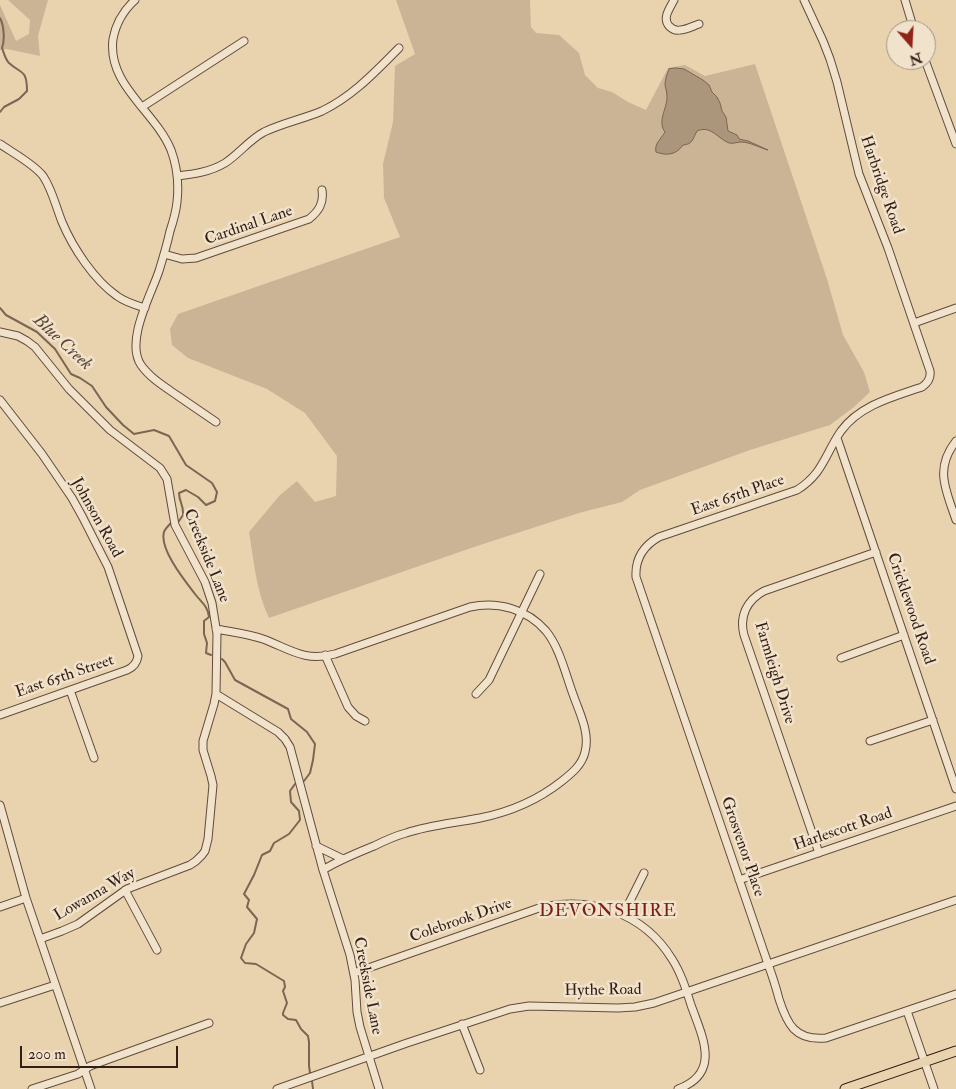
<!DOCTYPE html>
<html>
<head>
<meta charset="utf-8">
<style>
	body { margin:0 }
	#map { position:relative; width:956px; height:1089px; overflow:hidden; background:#e9d3af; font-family:"IM FELL Double Pica",serif }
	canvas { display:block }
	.north { position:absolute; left:886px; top:20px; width:50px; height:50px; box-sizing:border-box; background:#f1e2cb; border:1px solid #a59483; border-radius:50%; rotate:161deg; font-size:14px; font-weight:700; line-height:20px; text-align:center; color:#331e16 }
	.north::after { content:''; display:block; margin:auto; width:18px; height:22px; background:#8f2418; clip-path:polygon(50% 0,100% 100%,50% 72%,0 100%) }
	.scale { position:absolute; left:20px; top:1046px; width:158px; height:22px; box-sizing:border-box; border:2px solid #331e16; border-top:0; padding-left:6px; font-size:15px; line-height:18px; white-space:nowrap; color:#331e16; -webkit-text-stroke:4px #f1e2cb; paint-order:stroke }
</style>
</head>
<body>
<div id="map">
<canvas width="956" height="1089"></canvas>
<div class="north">N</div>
<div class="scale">200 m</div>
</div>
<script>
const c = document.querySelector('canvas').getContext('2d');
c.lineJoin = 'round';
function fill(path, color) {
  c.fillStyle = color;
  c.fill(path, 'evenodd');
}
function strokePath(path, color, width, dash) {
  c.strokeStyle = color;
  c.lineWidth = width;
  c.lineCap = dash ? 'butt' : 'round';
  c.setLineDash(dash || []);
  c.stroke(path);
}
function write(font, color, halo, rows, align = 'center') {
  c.font = font + ' "IM FELL Double Pica",serif';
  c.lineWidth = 5;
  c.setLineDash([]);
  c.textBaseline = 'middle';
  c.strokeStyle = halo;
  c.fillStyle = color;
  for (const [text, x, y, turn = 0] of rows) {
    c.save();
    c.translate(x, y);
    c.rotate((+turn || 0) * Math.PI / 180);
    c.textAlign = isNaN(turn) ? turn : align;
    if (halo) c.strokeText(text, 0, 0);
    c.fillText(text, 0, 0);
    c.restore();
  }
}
fill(new Path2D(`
	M8,0H48L38,36L40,56L7,49L0,50V5L16,41L29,34L30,20Z
	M396,0H530L531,27L536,33L559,35L579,53L585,75L598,88L612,92L628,102L646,110L668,68L685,65L705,76L755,64L827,279L843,335L864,372L870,392L854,407L830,425L750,450L640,490L622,502L579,513L477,546L269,618C256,591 254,561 249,532L280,495L297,481L315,502L336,496L337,456L305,413L267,389L188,358L172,345L170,329L178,314L400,237L384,198L383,164L393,122L395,66L415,54Z`), '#cab495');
const water = new Path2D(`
	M676,68L684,69L703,80L709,85L712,92L717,97L720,103L722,111L726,117L728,131L737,135L739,139L748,141L768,150C760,148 750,142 741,142C737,142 733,144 729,143C717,138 711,125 697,131C692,140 693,144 683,145C676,155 667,156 656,152C654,144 661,139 665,132C657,121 667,109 667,97C667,93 666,89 665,85C665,80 667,74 669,69Z`);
fill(water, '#ab957b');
strokePath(water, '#7b6553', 1);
strokePath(new Path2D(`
	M0,18C4,25 5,40 2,48C4,53 5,59 9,63C21,74 27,69 27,91L19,99L4,107L0,112
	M0,308L6,315L37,332L55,349L71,374L80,378L92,386L106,407L123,425L134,434L154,430L169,436L186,465L212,483L217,492L215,501L206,505L198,497L186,490L179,493C179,502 184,505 183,515L179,521
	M171,523C168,526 165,529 164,532C159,549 185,581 195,594C201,602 208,606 209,617L204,621V634L207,643L206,653L211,655
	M222,659L225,662L235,680L288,709L291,719L307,732L315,744L313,760L310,773L304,781
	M295,784L290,791L291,802L299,811L300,820L289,834L274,843L270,851L262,855L254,875L244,894L249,900L247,907L257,919L254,933L246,944L241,958L245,963L256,964L284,981L285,987L283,991L287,1003L283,1013V1015L288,1019L296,1020L301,1029L308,1036L309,1042V1066L310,1073
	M312,1081L313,1089`), '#7b6553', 2);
const minor = new Path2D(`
	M135,0C124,10 116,23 113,39C107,85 155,111 171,150C177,166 179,184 177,202C176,212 173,222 170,231C167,245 163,258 159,271C151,295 125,341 141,365C150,378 165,387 178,396C191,405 203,413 216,422
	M674,0C670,8 662,18 669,26C672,29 676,31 680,30C686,30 693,26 699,24
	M804,0L823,41L830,59L837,82L859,174L888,248L930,371C931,378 928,383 922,387C893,397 860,405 841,431C825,454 823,474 797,490L659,537C643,546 635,559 636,577L768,964C772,975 776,987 779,999C787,1024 795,1041 826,1038L956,994
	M905,0L914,30
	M925,60L956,144
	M142,107L244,41
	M0,144C13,153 34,164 43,176C52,189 56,207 62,222C73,248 94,280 117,296C125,302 135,305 145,308
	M177,176C194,174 210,172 225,163C239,154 249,140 264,132C283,123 303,119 322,111C353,96 375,72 399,48
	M164,254L182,259L196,258L309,219C319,211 324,203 322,190
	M914,323L956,308
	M0,332L18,336L27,341L35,347L69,389L110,430L160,468L167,479L175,525L205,582L212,603L217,634L216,694L214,704L203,741V750L211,776L213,785L208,839L205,851L202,855L196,861L190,865L127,889L78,924L62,931L40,939
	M0,400L42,454L72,498L82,516L108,567L138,656C137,663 134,667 127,670L0,715
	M837,438L956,789
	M956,441C934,469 946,490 956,520
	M216,629C232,632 248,634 263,639C290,649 304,662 335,654L470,607C498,601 527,609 546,631C560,648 566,676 574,697C580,714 590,733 585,752C582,765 572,773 562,781C538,800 510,812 480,818C455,823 430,825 406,833C395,836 384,841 374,846C357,853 339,860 323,870
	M325,655L348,707L356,716L365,721
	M841,658L904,635
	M70,690L94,758
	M216,694L278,732L285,739L290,747L323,870L350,955L355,980L357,1012L360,1027L379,1089
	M476,694L489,680L540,574
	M870,741L933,720
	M0,805L26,898L91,1089
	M316,846L343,859
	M819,853L744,635C739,616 747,600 764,591L876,552
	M739,880L956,806
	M125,890L157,950
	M0,907L26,898
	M623,915L644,873
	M354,973L539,908C591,896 643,912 672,959C681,973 686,989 691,1005C702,1036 722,1073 678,1089
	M0,1003L55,985
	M907,1011L934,1089
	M462,1024L480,1070
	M32,1089L78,1074L90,1066L209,1023
	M277,1089L407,1043L510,1009L529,1006L618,1008L635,1007L654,1003L956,900`);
const major = new Path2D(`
	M845,1089L956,1051`);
strokePath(minor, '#604b3c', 9);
strokePath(major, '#331e16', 11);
strokePath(minor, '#f1e2cb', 7);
strokePath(major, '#e9d3af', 9);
write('16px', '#331e16', '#f1e2cb', [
	["Harbridge Road",881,185,71],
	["Cardinal Lane",249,226,-19],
	["East 65th Place",738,496,-19],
	["Johnson Road",96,518,61],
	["Creekside Lane",206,556,68],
	["Cricklewood Road",910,609,71],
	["Farmleigh Drive",774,673,73],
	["East 65th Street",65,677,-19],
	["Harlescott Road",843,830,-19],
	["Grosvenor Place",742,847,71],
	["Lowanna Way",95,895,-30],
	["Colebrook Drive",461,921,-19],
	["Creekside Lane",367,986,79],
	["Hythe Road",603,991,-1]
]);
write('italic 18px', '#5d4839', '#f1e2cb', [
	["Blue Creek",62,343,43]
]);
c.letterSpacing = '1px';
write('18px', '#7a1f14', '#f1e2cb', [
	["DEVONSHIRE",608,912]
]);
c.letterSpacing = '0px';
</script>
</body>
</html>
